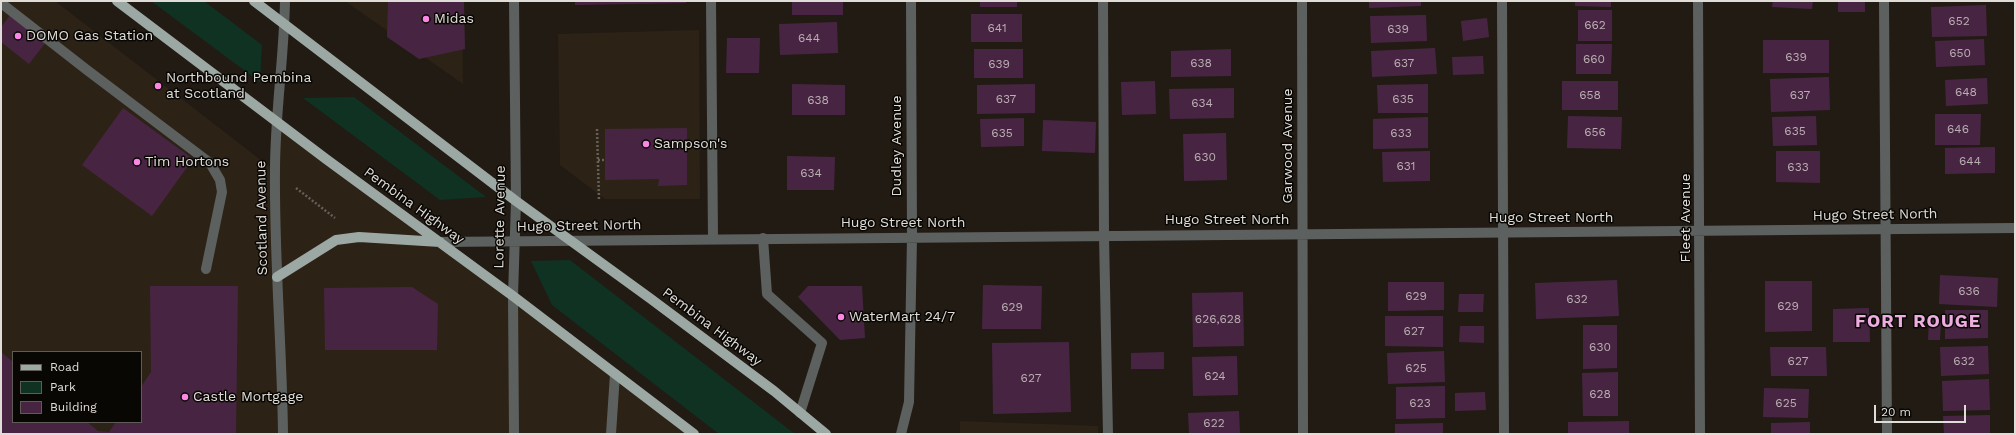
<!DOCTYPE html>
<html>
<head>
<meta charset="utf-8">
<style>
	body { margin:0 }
	#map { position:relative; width:2016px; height:435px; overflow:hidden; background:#221b14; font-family:"Work Sans",sans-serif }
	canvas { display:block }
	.frame { position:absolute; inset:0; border:2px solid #e0dcd7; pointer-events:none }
	.legend { position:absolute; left:12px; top:351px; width:130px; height:72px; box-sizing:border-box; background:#090704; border:1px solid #5f5c58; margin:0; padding:5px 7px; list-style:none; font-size:12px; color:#e0dcd7 }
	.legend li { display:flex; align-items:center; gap:8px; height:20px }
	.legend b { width:20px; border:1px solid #5f5c58 }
	.scale { position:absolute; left:1874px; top:405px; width:92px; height:18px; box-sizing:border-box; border:2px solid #e0dcd7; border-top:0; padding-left:5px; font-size:12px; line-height:14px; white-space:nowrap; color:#e0dcd7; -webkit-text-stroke:3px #090704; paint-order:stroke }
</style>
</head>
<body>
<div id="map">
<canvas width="2016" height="435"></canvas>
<div class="frame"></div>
<ul class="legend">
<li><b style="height:5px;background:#9ca8a4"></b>Road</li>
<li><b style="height:11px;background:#0f3222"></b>Park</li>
<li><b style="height:11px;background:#472542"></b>Building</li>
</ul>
<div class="scale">20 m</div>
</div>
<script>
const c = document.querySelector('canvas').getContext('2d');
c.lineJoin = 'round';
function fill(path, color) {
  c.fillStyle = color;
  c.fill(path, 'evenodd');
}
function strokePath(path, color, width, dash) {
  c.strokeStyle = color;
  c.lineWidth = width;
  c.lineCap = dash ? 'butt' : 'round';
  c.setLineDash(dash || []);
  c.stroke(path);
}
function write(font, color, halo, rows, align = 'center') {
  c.font = font + ' "Work Sans",sans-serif';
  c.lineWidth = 3;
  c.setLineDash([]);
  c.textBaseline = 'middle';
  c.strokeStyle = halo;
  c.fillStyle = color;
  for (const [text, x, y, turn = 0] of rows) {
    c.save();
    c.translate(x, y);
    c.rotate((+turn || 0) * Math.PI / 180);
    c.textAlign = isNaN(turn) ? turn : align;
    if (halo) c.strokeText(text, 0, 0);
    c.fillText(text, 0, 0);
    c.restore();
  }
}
fill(new Path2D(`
	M1,1H55L275,171L276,120L694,434H1ZM13,352H141V422H13Z
	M345,1H462L463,84Z
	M699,30L700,199H605L560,165L558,34Z
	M960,421L1098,426V434H960Z`), '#2d2216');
fill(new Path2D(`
	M151,1H204L262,45L260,82Z
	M354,97L486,197L440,200L303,98Z
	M570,260L795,434H719L552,305L531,261Z`), '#0f3222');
fill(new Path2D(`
	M388,1H464L465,49L419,59L387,37Z
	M575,1H686V3L575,5Z
	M792,1H843V15H792Z
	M980,1H1017V7H980Z
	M1369,1H1421V6L1369,8Z
	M1575,1H1611V7L1575,6Z
	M1773,1H1813L1812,9L1772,7Z
	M1838,1H1865V12H1838Z
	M1986,5L1987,36L1932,37L1931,7Z
	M1578,10H1612V41H1578Z
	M11,14L46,42L29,64L1,42V27Z
	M971,14H1022V42H971Z
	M1426,15L1427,41L1371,43L1370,16Z
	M1487,18L1489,37L1463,41L1461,21Z
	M837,22L838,53L780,55L779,24Z
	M727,38H760L759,73H726Z
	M1984,39L1985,65L1936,67L1935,41Z
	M1763,40H1829V73H1763Z
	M1576,44H1612L1611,74H1576Z
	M1435,48L1437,74L1372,77L1371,51Z
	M974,49H1023V78H974Z
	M1231,49V76L1171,77V51Z
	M1483,56L1484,74L1453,75L1452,57Z
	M1829,77L1830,110L1771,112L1770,79Z
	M1987,78L1988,104L1946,106L1945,80Z
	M1155,81L1156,114L1122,115L1121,82Z
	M1562,81H1618V110H1562Z
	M792,84L845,85V115H792Z
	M1035,84V113L977,114V85Z
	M1428,84V113H1378L1377,85Z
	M1234,88V118L1170,119L1169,89Z
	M123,108L193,159L152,216L82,165Z
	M1935,114H1981L1980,145H1935Z
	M1568,116L1622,117L1621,149L1567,148Z
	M1816,116L1817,145L1773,146L1772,117Z
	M1428,117V148L1373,149V119Z
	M1024,118V146L981,147L980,119Z
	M1043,120L1096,122L1095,153L1042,151Z
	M687,128V185L658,186L659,179L605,180V129Z
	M1226,133L1227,180L1184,181L1183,134Z
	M1995,147V173L1945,174V148Z
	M1430,151V181L1383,182L1382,152Z
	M1776,151H1820V183L1776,182Z
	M787,156L835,157L834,190H787Z
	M1940,275L1998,278L1997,307L1939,304Z
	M1617,280L1619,316L1536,319L1535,283Z
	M1765,281H1812V331L1765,332Z
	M1388,282H1444V310L1388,311Z
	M983,285L1042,286L1041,329H982Z
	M150,286H238L236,434H1V352L13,362V422H87L98,431L109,432L116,422H141V387L151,372Z
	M808,286H862L865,338L840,340L798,297Z
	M412,287L438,304L437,350H325L324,288Z
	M1243,292L1244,346L1193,347L1192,293Z
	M1459,294H1484L1483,312H1458Z
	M1869,308L1870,342H1833V309Z
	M1945,310H1988V338L1945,339Z
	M1385,316H1443V347L1385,346Z
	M1929,320L1941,321L1940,340H1928Z
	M1583,325H1617V368L1583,369Z
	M1460,326H1484V343L1459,342Z
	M1069,342L1071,412L993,414L992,343Z
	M1988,346L1989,374L1941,376L1940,347Z
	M1770,347H1826L1827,376H1771Z
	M1444,351L1445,382L1388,384L1387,353Z
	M1164,352V369H1131V353Z
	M1237,356L1238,395L1193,396L1192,357Z
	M1618,372V416H1583L1582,373Z
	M1989,379L1990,410L1943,411L1942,381Z
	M1445,386V418L1396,419V387Z
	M1764,388L1809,389L1808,418L1763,417Z
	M1485,392L1486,410L1455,411V393Z
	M1239,411L1240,434H1189L1188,413Z
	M1990,415V434H1944L1943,416Z
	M1629,421V434H1568V422Z
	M1810,422V434H1771V423Z
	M1443,423V434H1395V424Z`), '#472542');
strokePath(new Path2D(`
	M597,129L599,200
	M598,160H605
	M296,188L335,218`), '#66605a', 2.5, [2, 2]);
strokePath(new Path2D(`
	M711,1L713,239
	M1103,1L1104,236L1108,434
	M1502,1L1504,434
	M1884,1L1887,434
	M1,3L87,70L210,163L220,180L222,192L206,269
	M763,238L767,294L822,343L800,413
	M611,434L615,374`), '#5c6160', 10);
strokePath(new Path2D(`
	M514,1L516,201L513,296L514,434
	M1302,1L1303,434
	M1698,1L1700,434
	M440,242L2015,228
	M283,434C282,346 274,258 275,170C275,114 284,58 285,1
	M901,434L909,402L912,237L911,1`), '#5c6160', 10);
strokePath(new Path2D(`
	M117,1L326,159L513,296L694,434
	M254,1L516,201L651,299L774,391L826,434
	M277,277L336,240L359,237L440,242`), '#9ca8a4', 10);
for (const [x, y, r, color] of [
	[426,19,4,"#fb87e5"],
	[18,36,4,"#fb87e5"],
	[158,86,4,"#fb87e5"],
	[646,144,4,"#fb87e5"],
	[137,162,4,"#fb87e5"],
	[841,317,4,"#fb87e5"],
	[185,397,4,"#fb87e5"]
]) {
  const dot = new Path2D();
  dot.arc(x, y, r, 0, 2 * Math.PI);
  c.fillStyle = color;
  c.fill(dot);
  strokePath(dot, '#090704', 1.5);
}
write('12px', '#baaeb2', null, [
	["652",1959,21],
	["662",1595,25],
	["641",997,28],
	["639",1398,29],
	["644",809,38],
	["650",1960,53],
	["639",1796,57],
	["660",1594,59],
	["638",1201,63],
	["637",1404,63],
	["639",999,64],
	["648",1966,92],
	["658",1590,95],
	["637",1800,95],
	["637",1006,99],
	["635",1403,99],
	["638",818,100],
	["634",1202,103],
	["646",1958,129],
	["635",1795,131],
	["656",1595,132],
	["635",1002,133],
	["633",1401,133],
	["630",1205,157],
	["644",1970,161],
	["631",1406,166],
	["633",1798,167],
	["634",811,173],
	["636",1969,291],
	["629",1416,296],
	["632",1577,299],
	["629",1788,306],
	["629",1012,307],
	["626,628",1218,319],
	["627",1414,331],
	["630",1600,347],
	["627",1798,361],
	["632",1964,361],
	["625",1416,368],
	["624",1215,376],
	["627",1031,378],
	["628",1600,394],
	["623",1420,403],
	["625",1786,403],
	["622",1214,423]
]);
write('14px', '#e0dcd7', '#090704', [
	["Midas",434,19],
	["DOMO Gas Station",26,36],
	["Northbound Pembina",166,78],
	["at Scotland",166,94],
	["Sampson's",654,144],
	["Tim Hortons",145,162],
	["WaterMart 24/7",849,317],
	["Castle Mortgage",193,397]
], 'left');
write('14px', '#e0dcd7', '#090704', [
	["Dudley Avenue",897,146,-90],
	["Garwood Avenue",1288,146,-90],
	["Pembina Highway",414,206,36],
	["Hugo Street North",1875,215,-1],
	["Lorette Avenue",500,217,-89],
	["Scotland Avenue",262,218,-91],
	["Hugo Street North",1551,218],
	["Fleet Avenue",1686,218,-90],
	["Hugo Street North",1227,220],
	["Hugo Street North",903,223],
	["Hugo Street North",579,226,-1],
	["Pembina Highway",712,327,37]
]);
c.letterSpacing = '1px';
write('bold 18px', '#eeade0', '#090704', [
	["FORT ROUGE",1918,322]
]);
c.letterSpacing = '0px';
</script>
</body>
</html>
